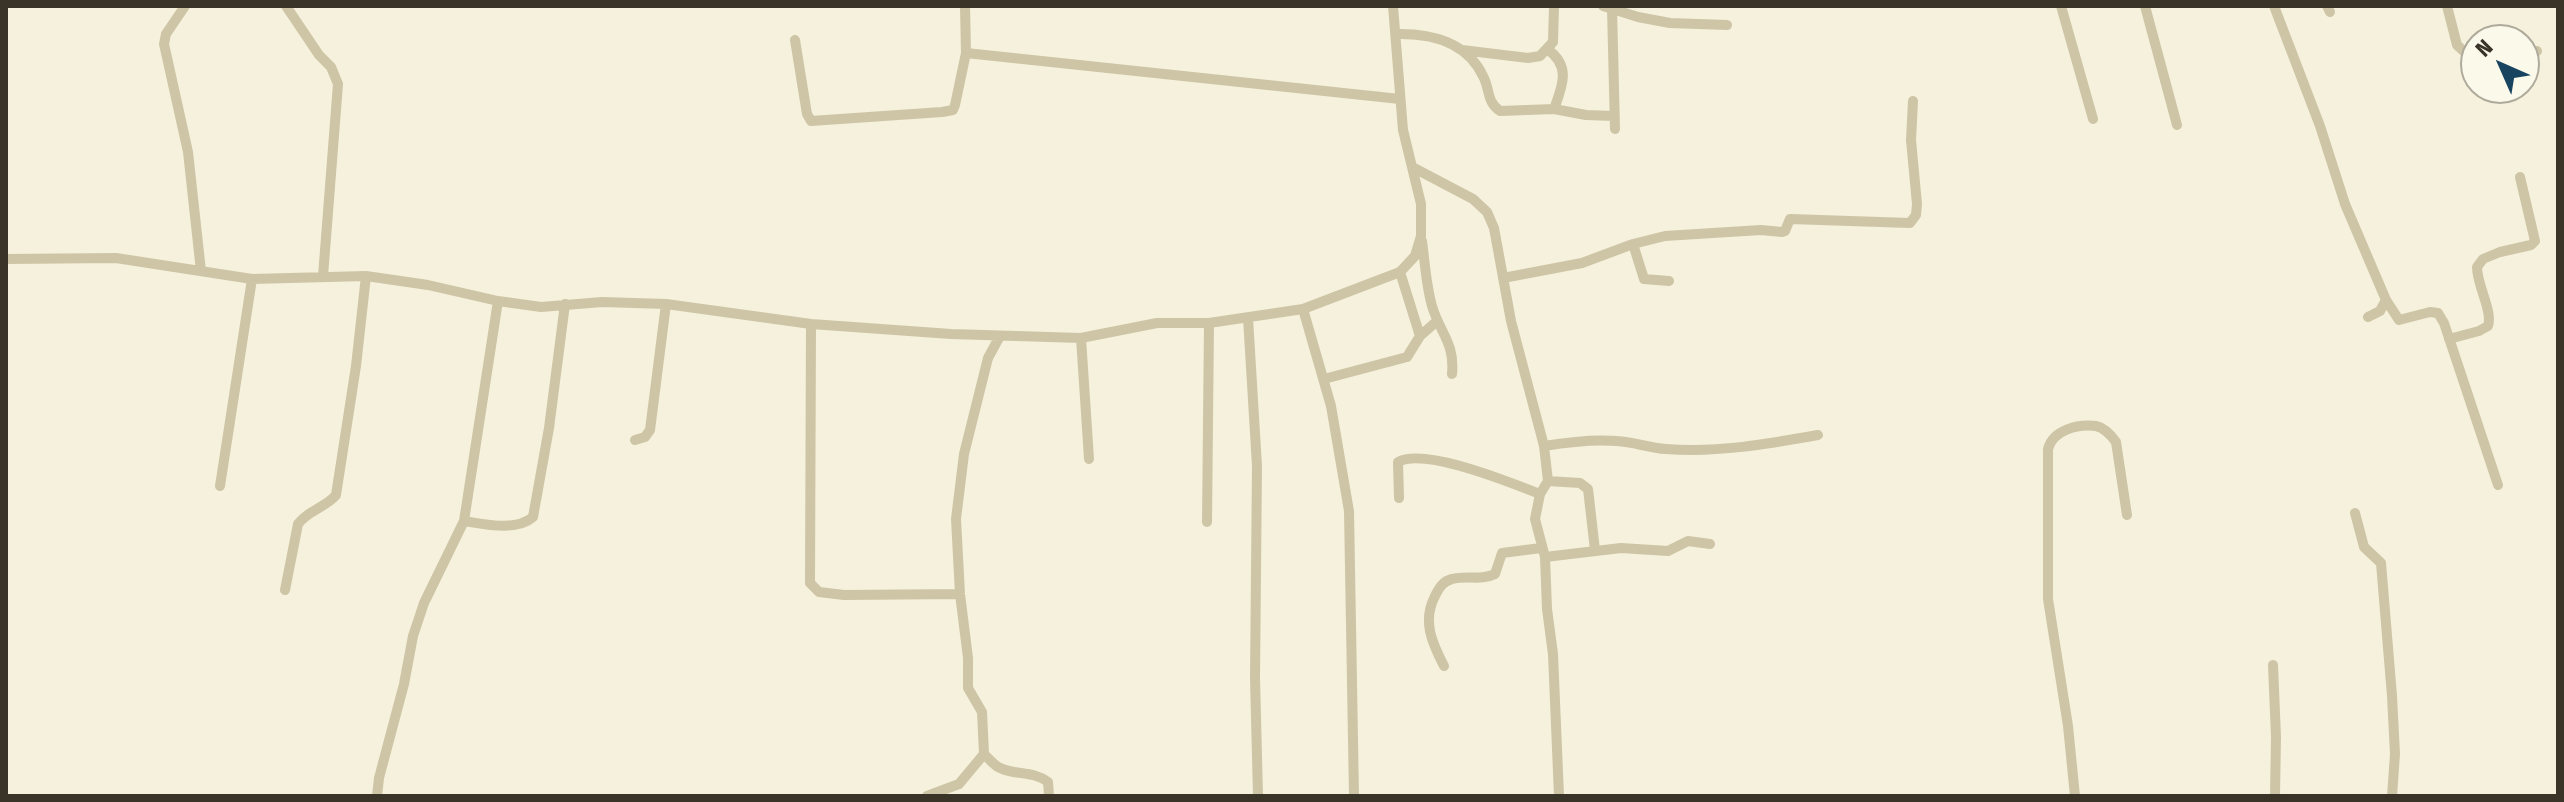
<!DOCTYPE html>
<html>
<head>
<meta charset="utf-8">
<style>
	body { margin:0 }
	#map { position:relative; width:2564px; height:802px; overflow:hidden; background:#f5f1dc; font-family:"Fira Sans Condensed",sans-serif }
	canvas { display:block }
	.frame { position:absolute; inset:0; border:8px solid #3a3328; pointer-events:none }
	.north { position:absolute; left:2460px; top:24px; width:80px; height:80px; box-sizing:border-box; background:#fbf9e9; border:2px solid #aeaa9c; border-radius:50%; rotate:315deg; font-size:22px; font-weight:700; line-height:32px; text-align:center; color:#3a3328 }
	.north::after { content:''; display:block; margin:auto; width:28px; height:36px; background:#184460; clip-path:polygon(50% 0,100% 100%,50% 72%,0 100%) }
</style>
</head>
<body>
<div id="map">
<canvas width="2564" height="802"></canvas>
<div class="frame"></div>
<div class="north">N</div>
</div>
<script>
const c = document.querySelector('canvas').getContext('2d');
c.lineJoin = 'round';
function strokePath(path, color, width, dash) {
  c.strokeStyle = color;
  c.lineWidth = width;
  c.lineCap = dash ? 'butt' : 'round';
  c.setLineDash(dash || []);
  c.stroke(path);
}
strokePath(new Path2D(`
	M185,6L166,34L164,44L188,152L201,271
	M286,6L319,55L331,67L338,84L323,276
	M1603,6L1638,17L1670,23L1727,25
	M2061,6L2093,119
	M2145,6L2177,125
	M2274,6L2320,126L2345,204L2386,300L2380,311L2368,317
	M2327,6L2330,12
	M2447,6L2457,45L2469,56H2476
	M1612,8L1615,129
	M1396,34C1431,33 1468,42 1484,78C1490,91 1487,102 1500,111L1554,109L1586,115L1614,116
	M795,40L807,114L811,121L942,112L953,110L955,105L966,53L965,6
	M1547,49C1572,66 1562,87 1554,109
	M1462,50L1528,58L1540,56L1553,42L1554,6
	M2524,52L2537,51
	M966,53L1400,99
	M1414,168L1473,199L1487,212L1494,228L1511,321L1544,446L1548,481L1540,494L1535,519L1545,557L1547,609L1553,654L1559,796
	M1422,241C1425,263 1426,285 1432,306C1440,333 1455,343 1452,374
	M1633,244L1644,279L1669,281
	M6,259L116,258L252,279L366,276L428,285L498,301L541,307L602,302L666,304L811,324L951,334L1081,338L1157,323H1209L1303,309L1400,272L1415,256L1421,236V204L1403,130L1393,6
	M1503,278L1582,263L1633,244L1665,236L1761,230L1782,232L1785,231L1790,219L1910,223L1916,215L1917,204L1911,140L1913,101
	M2386,300L2399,320L2430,312L2438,313L2444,323L2498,485
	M1303,309L1331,406L1349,511L1354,796
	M1248,318L1257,466L1255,678L1258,796
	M811,324L810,583L819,592L844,595L960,594
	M1000,336L988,358L964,454L956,519L960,594L968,658V688L982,712L984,754C989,759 993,764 998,767C1015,776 1032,770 1048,782L1049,796
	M1420,336L1437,321
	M1081,338L1089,459
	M2449,339L2479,331L2488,326C2493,311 2477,286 2477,267L2483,259L2500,252L2531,245L2535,241L2520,177
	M1324,379L1407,357L1420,336L1400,272
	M635,440L645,437L650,430L666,304
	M1544,446C1568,442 1593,439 1617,441C1634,442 1649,448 1666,449C1717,453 1768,444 1818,435
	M1548,481L1580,483L1588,489L1595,550
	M220,486L252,279
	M1399,498L1398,462C1425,447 1511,483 1540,494
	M2355,513L2364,547L2381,563L2392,696L2395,754L2392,796
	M464,521C484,524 516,532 533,517L549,428L565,304
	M1207,522L1209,323
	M1545,557L1621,548L1668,551L1688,541L1710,544
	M285,590L298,524C308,510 325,508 336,495L356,366L366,276
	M2273,665L2276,737L2275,796
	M1444,666C1432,643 1422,621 1435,596C1439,588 1443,581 1452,579C1467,575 1481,581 1495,574L1502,553L1541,548
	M377,796L379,778L404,684L413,636L424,603L464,521L498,301
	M927,796L959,784L984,754
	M2075,796L2068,726L2048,599V449C2053,430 2077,424 2096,426C2105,428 2111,435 2116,442L2127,515`), '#cec5a6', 10);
</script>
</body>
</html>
